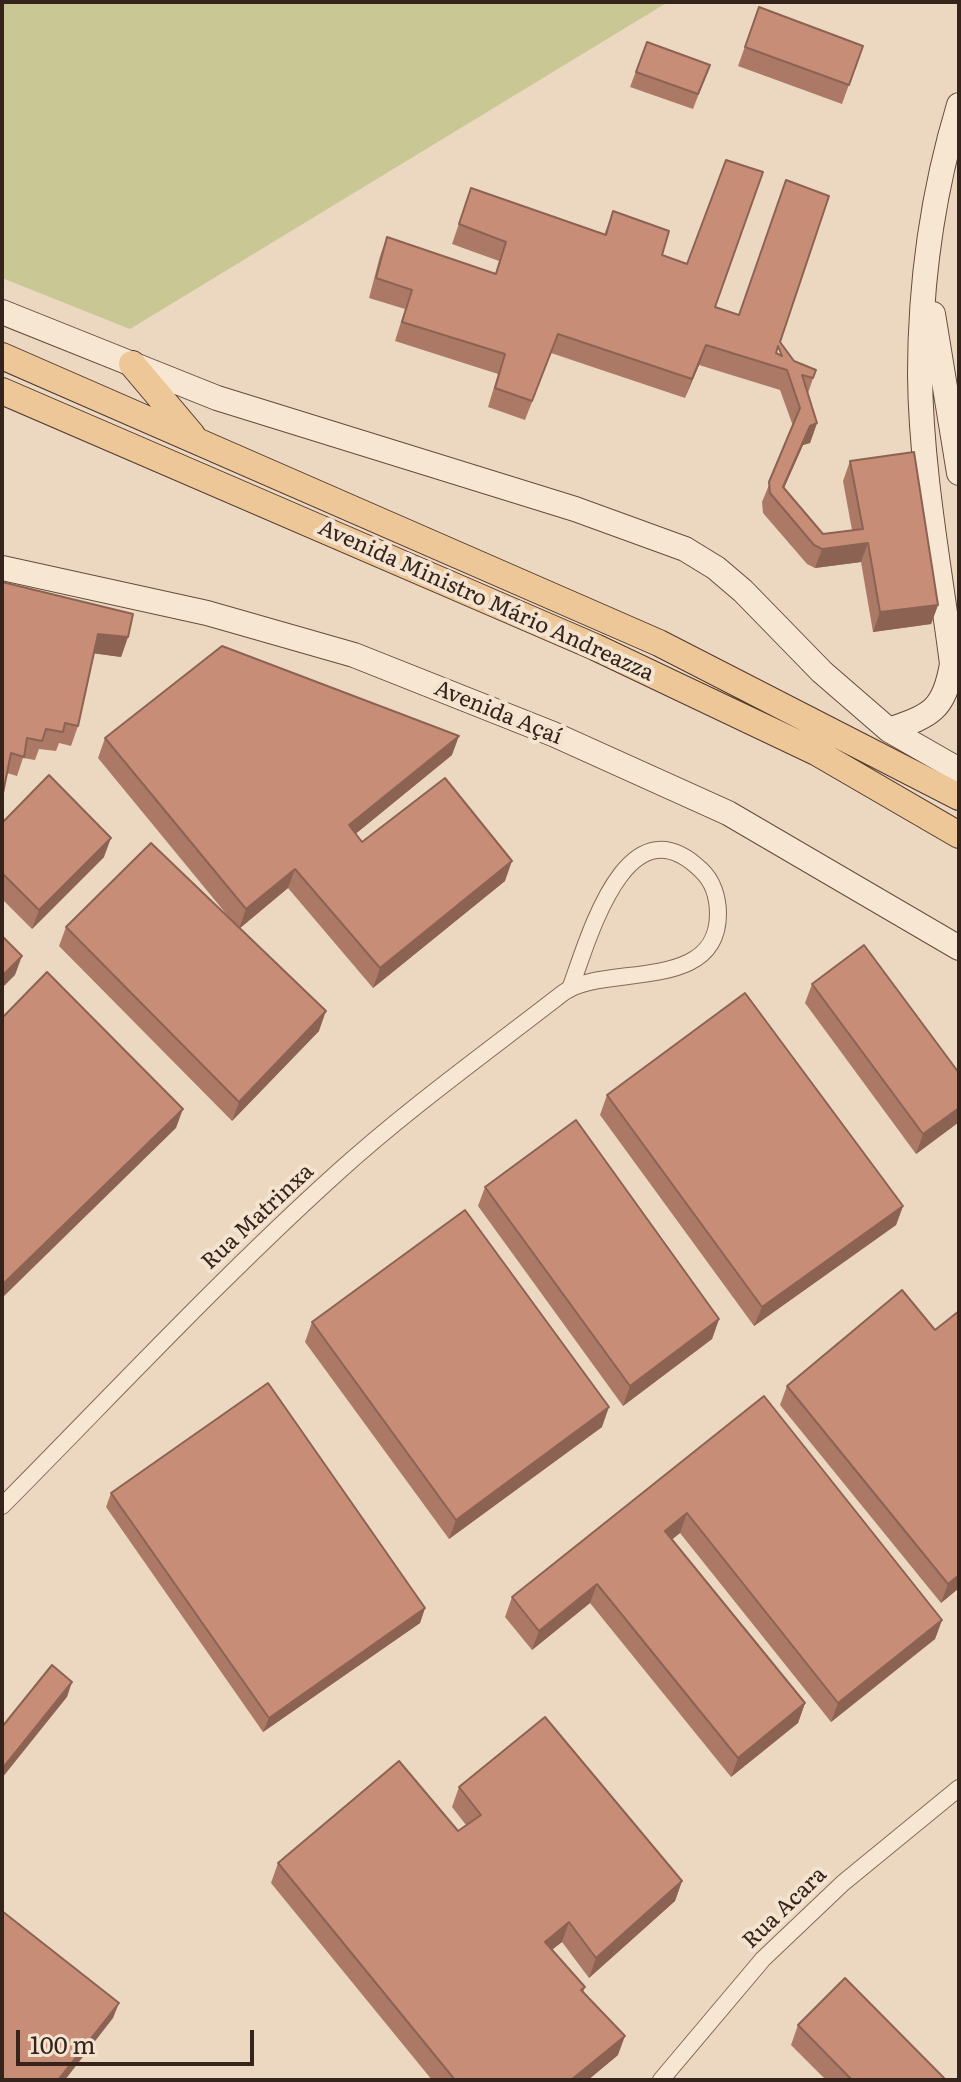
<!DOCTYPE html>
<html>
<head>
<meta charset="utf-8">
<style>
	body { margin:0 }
	#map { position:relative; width:961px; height:2082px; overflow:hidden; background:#ecd8c0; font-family:Literata,serif }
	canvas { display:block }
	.frame { position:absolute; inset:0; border:4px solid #34241c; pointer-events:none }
	.scale { position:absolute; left:16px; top:2030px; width:238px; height:36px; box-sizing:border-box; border:4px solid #34241c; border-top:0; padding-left:10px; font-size:24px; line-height:28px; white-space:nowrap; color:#34241c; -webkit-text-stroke:6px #f3e3cf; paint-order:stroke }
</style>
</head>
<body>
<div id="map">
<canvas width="961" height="2082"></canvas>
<div class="frame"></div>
<div class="scale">100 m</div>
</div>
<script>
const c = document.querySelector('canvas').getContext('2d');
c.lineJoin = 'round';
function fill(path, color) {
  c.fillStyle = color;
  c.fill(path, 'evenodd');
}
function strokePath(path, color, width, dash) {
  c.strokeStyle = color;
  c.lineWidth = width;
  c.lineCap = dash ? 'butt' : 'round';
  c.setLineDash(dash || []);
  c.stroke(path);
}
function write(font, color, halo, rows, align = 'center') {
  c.font = font + ' Literata,serif';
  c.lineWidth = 8;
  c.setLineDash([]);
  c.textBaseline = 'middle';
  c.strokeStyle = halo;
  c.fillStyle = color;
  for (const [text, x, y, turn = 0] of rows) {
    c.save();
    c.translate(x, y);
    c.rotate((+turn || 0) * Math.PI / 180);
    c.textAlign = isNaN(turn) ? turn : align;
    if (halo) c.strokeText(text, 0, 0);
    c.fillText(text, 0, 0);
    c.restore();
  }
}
fill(new Path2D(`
	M2,2H668L130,329L2,278Z`), '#c9c794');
const street = new Path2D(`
	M2,1506C113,1394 220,1279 337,1173C409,1108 487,1052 563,993C603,963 718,994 718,914C718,898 713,881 701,870C626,797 588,941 570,989
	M661,2080L763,1959L843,1883L959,1788`);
const secondary = new Path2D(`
	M2,312L217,398L575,509L685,549L716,568L743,591L822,672L889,730L959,770
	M933,314L959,473
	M2,568L207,613L354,655L553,734L728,813L959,948
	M889,730C931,715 944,711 952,664C940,569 921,472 920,375C920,285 933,191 959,105`);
const primary = new Path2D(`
	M2,356L659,643L959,797
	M132,364L192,435
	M2,391L595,647L816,752L959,835`);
strokePath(street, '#846959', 18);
strokePath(secondary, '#654b3c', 26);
strokePath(primary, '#51392d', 28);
strokePath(street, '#f7e7d2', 16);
strokePath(secondary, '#f7e7d2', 24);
strokePath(primary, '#eec798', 26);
fill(new Path2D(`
	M759,7L863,46L842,104L738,66Z
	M647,42L710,65L693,109L630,87Z
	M471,188L604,235L613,211L662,255L715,307L780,342L794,361L816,370L808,393L817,423L810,443L803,445L784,488L823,534L852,530L843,481L850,461L938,605L931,624L873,632L861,562L815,568L807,564L763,513L762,502L793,426L780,390L699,365L685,398L551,353L525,420L488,407L498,374L395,341L405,309L369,298L380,256L387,237L495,274L499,261L452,244ZM778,346L782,356L776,353Z
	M2,582L128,637L121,657L94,653L78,726L71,746L59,743L56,751L39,749L35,760L23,758L17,776L7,773Z
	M105,738L452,755L355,834L362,842L505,881L373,988L288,888L240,928L319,1031L232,1121L59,946L66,927L232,921L98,758Z
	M2,823L104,857L32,929L2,899Z
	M812,984L959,1073V1122L916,1154L805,1003Z
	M607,1095L903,1206L896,1225L754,1326L600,1115Z
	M485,1187L719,1319L712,1339L623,1406L478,1206Z
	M312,1322L602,1427L449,1539L305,1342Z
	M787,1386L959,1588L941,1603L780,1405Z
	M764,1396L942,1620L935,1639L831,1722L680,1533L672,1539L805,1703L798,1723L731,1777L590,1603L532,1650L505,1617L512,1597Z
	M111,1493L425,1608L420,1623L263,1732L106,1507Z
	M459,1787L682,1881L675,1901L589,1978L562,1942L552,1949L585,1987L583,1993L618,2055L588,2080H432L271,1883L278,1863L458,1831L466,1825L452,1807Z
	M798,2025L946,2080H826L791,2045Z`), '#ac7966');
fill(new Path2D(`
	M706,345L699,365L685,398L692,379Z
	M817,423L810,443L803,445L776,506L783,487L810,426Z
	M868,543L861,562L815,568L822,549Z
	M938,605L931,624L873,632L880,612Z
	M98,634L128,637L121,657L91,653Z
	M459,736L452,755L342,845L349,825Z
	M111,838L104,857L32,929L39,910Z
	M512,861L505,881L373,988L380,968Z
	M295,869L288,888L239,929L246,909Z
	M22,956L15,975L2,988V976Z
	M326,1011L319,1031L232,1121L239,1102Z
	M959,1108V1122L916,1154L923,1134Z
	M183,1109L176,1128L2,1298V1285Z
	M903,1206L896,1225L754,1326L762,1307Z
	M719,1319L712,1339L623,1406L630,1386Z
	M609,1407L602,1427L449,1539L456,1520Z
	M687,1513L680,1533L658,1551L665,1531Z
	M959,1575V1588L941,1603L948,1584Z
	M597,1584L590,1603L532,1650L539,1631Z
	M425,1608L420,1623L263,1732L269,1718Z
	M942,1620L935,1639L831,1722L838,1703Z
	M72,1682L67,1697L2,1778V1769Z
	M805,1703L798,1723L731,1777L738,1758Z
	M682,1881L675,1901L589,1978L596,1958Z
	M569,1922L562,1942L538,1961L545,1942Z
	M119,2003L113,2018L65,2080H58Z
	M625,2036L618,2055L588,2080H571Z`), '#8c6353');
const building = new Path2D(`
	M759,7L863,46L849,85L745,47Z
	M647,42L710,65L698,94L636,72Z
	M726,160L763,172L715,307L739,315L786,180L829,196L780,342L794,361L816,370L813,378L802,375L817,423L810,426L783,487L823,534L863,529L850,461L914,452L938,605L880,612L868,543L822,549L814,545L770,493L769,482L800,408L787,370L706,345L692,379L558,334L532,401L495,388L505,354L402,322L412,290L376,278L387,237L496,274L506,242L459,224L471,188L606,235L613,211L669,231L662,255L687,264ZM778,346L782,356L776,353Z
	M2,582L133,614L128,637L98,634L78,726L65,723L63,732L46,729L42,741L27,738L24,757L11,753L2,798Z
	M222,646L459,736L349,825L362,842L445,778L512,861L380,968L295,869L246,909L105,738Z
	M49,775L111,838L39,910L2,873V823Z
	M151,843L326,1011L239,1102L66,927Z
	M2,936L22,956L2,976Z
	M864,945L959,1073V1108L923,1134L812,984Z
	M47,972L183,1109L2,1285V1018Z
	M745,993L903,1206L762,1307L607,1095Z
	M576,1120L719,1319L630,1386L485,1187Z
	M465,1210L609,1407L456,1520L312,1322Z
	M902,1290L935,1330L959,1311V1575L948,1584L787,1386Z
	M268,1383L425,1608L269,1718L111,1493Z
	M764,1396L942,1620L838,1703L687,1513L665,1531L805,1703L738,1758L597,1584L539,1631L512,1597Z
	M52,1665L72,1682L2,1769V1727Z
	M545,1717L682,1881L596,1958L569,1922L545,1942L585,1987L581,1990L625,2036L571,2080H455L278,1863L399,1761L458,1831L481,1815L459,1787Z
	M2,1911L119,2003L58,2080H2Z
	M845,1978L946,2080H852L798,2025Z`);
fill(building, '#c88d77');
strokePath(building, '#8c6353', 2);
write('22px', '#34241c', '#f3e3cf', [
	["Avenida Ministro Mário Andreazza",486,601,24],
	["Avenida Açaí",498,713,22],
	["Rua Matrinxa",258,1217,-43],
	["Rua Acara",785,1908,-44]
]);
</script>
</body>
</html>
